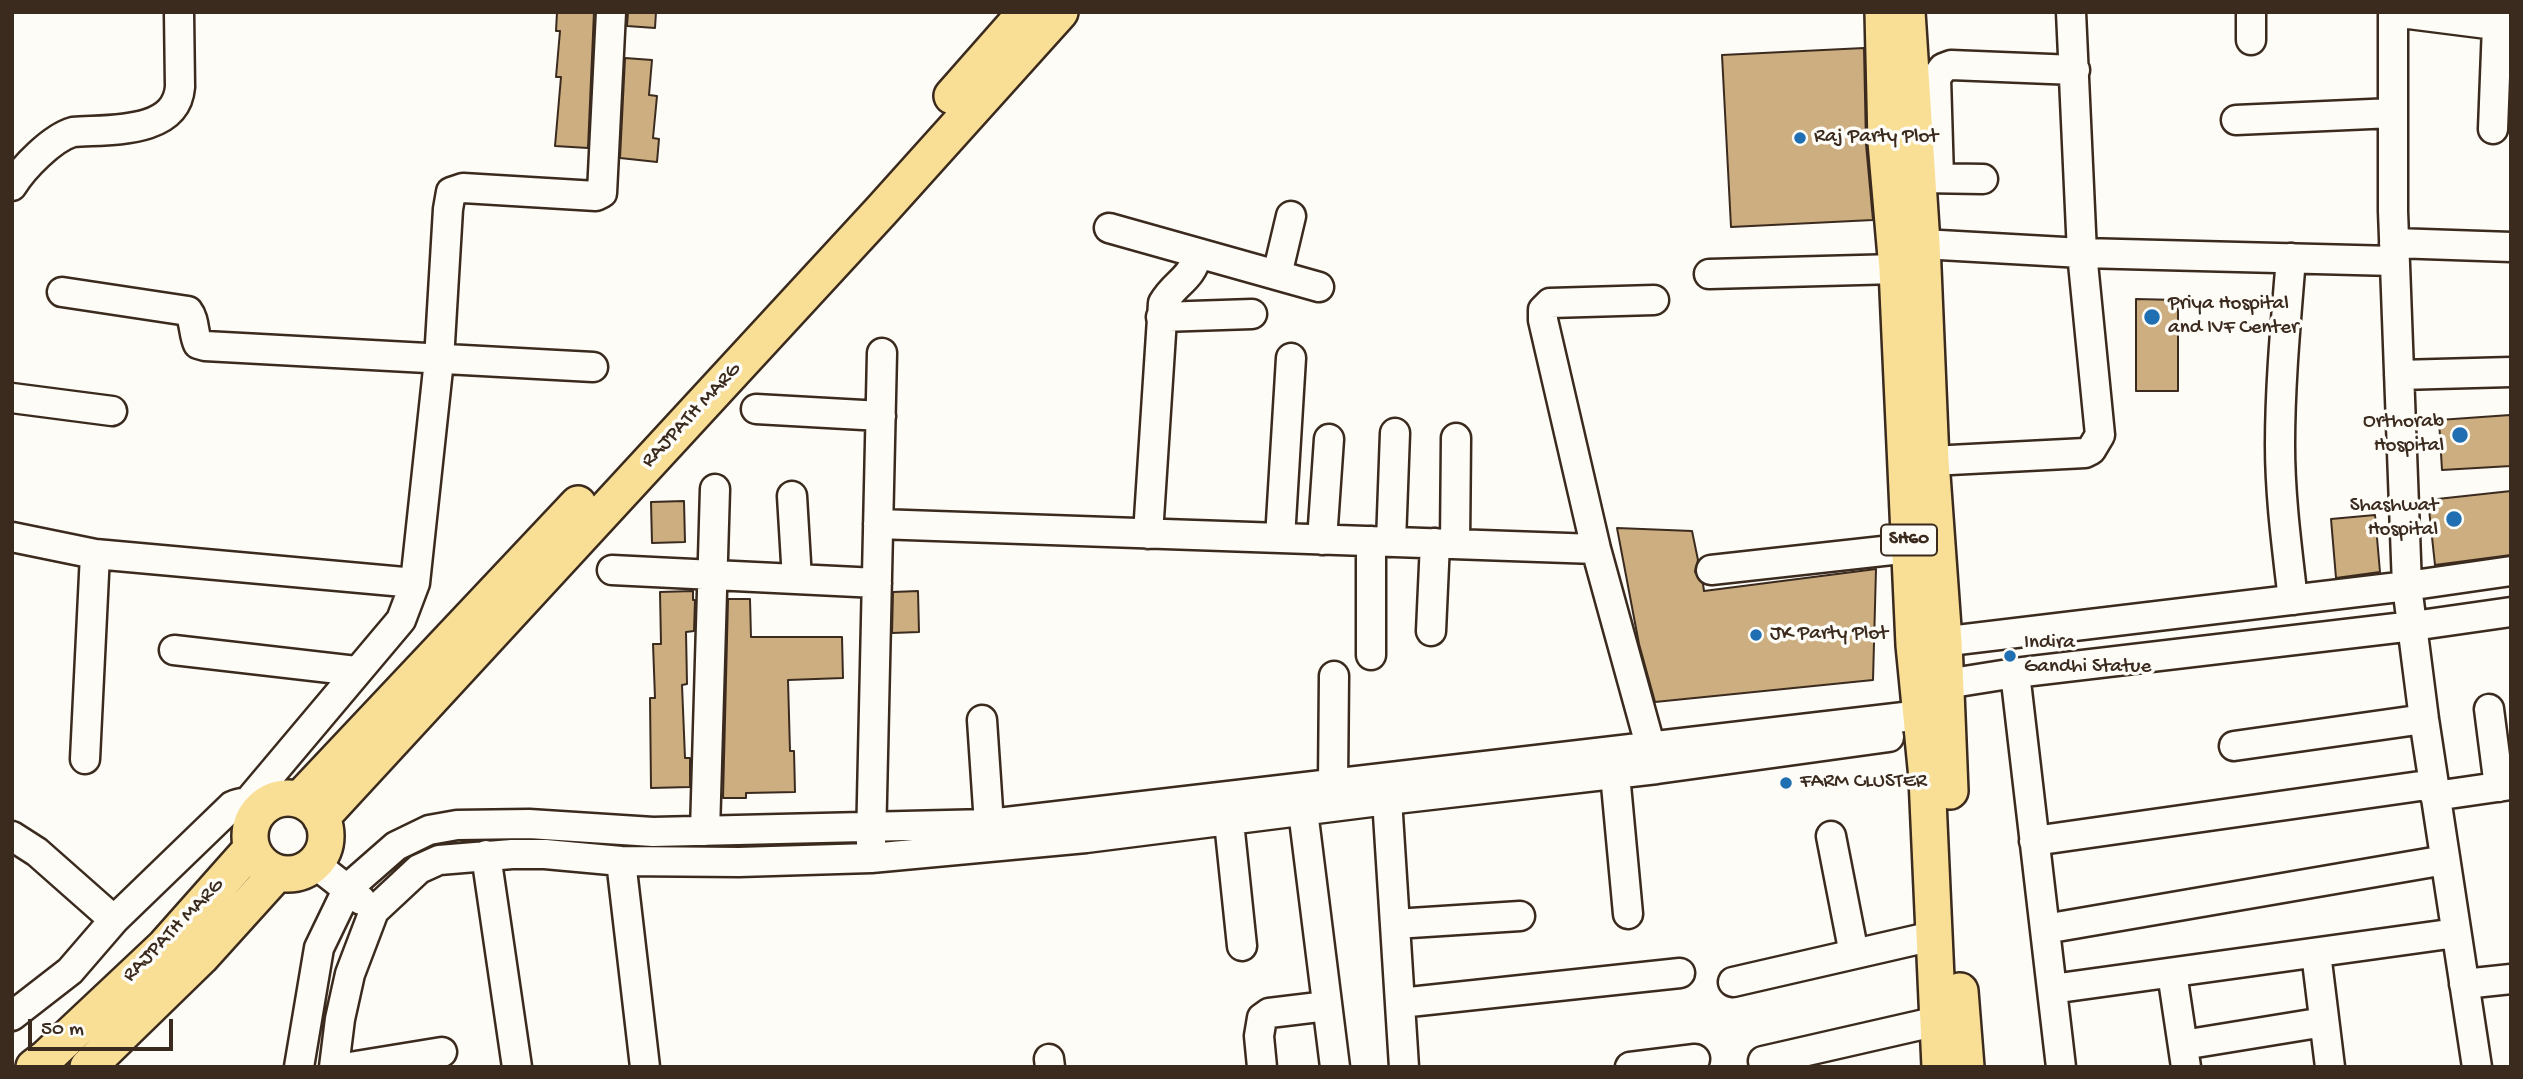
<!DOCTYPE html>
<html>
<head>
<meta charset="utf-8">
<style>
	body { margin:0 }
	#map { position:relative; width:2523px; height:1079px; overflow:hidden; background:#fdfcf7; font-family:"Gochi Hand",sans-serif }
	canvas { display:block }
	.frame { position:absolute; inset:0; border:14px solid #3b2a1e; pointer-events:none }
	.scale { position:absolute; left:28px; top:1019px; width:145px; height:32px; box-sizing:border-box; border:4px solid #3b2a1e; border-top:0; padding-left:9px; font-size:21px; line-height:24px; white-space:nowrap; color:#3b2a1e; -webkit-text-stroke:5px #fdfcf7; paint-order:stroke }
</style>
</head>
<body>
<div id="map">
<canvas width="2523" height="1079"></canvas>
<div class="frame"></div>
<div class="scale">50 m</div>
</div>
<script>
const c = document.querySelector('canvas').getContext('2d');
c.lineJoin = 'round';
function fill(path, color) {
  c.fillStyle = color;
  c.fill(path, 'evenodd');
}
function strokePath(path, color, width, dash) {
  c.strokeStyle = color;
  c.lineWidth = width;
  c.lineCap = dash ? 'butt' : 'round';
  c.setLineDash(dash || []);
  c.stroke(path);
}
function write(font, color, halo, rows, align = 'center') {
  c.font = font + ' "Gochi Hand",sans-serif';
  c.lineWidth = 7;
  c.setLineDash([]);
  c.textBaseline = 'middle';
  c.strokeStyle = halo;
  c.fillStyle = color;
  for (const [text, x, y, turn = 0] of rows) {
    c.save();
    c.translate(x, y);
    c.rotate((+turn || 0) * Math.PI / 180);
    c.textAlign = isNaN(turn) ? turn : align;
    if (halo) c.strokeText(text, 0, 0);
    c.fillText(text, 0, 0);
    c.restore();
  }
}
const building = new Path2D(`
	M557,12H594L588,148L555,146L561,77H556L560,31H556Z
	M628,12H656L655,28L627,26Z
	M1864,48L1866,144L1873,220L1731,227L1722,55Z
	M625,58L652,60L649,95L657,96L653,138L659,139L657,162L620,158Z
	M2136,299L2178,300V391H2136Z
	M2510,415L2511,466L2442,470L2439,420Z
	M2511,491V555L2435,565L2428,500Z
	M684,501L685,542L652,543L651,502Z
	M2375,515L2380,572L2336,578L2331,519Z
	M1617,528L1692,531L1698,560L1695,572L1703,584L1704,591L1876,569L1873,680L1655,702L1639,644Z
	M693,591V600H695L694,631L686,632L687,684L682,685L685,758H690V787L651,788L650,698H655L653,644H661L660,592Z
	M918,591L919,632L892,633L893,592Z
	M728,599H750L751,637H842L843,678L788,680L790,751H794L795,792L746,793V798H723Z`);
fill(building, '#ccae81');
strokePath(building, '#3b2a1e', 2);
const minor = new Path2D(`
	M2393,12V211L2407,586L2424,719L2477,1067
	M2393,12L2511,27
	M2251,40V12
	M2236,120L2393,113
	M2493,129L2497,25
	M1921,178L1983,179
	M1939,178L1936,78L1943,68L1951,65L2075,70
	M12,186C23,168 52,138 73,132C108,129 176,135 180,87L179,12
	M1109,228L1319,287
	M2394,243L2511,247
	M1922,244L2082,253L2394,261
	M2291,258C2286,320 2280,383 2280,445C2280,497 2287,548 2293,600
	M1709,274L1897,269
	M1277,275L1291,216
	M62,292L188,311C195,320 193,333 198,344L205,346L593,367
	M1654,300L1550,303L1543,310V320L1596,549L1655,763
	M1161,317L1252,314
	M2399,375L2511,372
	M12,398L112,411
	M756,409L881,416
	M1931,461L2085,453L2091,450L2100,435L2082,253L2071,12
	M792,496L797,579
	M878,524L1596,549
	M1148,534L1163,303C1176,281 1191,281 1198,253
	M12,537L95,554L85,759
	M1280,538L1291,358
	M1322,540L1329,439
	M1371,541V655
	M1391,542L1395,433
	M1455,544L1456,438
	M95,554L415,583
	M612,570L877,583
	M1711,570L1910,548
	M1431,631L1435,543
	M1924,644L2407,586L2511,571
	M174,650L356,671
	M2015,673L2061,1067
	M1927,687L2015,673L2413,626L2511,612
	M2489,709L2499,787
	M982,720L989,824
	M2234,746L2424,719
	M1615,774L1628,914
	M1386,783L1404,1067
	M1333,784L1334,676
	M2435,796L2511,785
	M247,803L401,620L415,583L439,360L448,209L451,192L463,188L596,196L602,193L611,12
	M1227,803L1242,946
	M1303,811L1335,1067
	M705,831L715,489
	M12,836L37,852L114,920
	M1831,836L1854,954
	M2034,841L2434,784
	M871,843L882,353
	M486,855L517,1067
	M621,861L645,1067
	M315,864L361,900
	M1395,924L1520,916
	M2045,929L2445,860
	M2316,953L2330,1067
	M2172,973L2186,1067
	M1733,982L1933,936
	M2464,984L2511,979
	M2052,989L2456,933
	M1400,1003L1680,973
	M12,1016L70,971L114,920L232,806C242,801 250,802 259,810
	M2183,1045L2324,1022
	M1049,1059L1050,1067
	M1763,1061L1938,1021
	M299,1067L319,948L348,888L396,846L429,830L457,825L529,824L653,832L989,824L1921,715
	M334,1067L340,1019L350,974L374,911L419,869L439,860L512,854H545L621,861L739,862L871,858L1086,838L1387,800L1657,769L1889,737
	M350,1067L442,1052
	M1262,1067L1259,1036L1262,1018L1269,1013L1327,1006
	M1630,1067L1695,1059`);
const major = new Path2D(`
	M1883,12L1886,142L1897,269L1914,645L1927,778L1940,1067
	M1907,12L1922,244L1931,461L1944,642L1950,791
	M952,96L1026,12
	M250 836a38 38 0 1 1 76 0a38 38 0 1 1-76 0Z
	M300,799L578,504
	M321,818L881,211L1060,12
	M1960,991L1966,1067
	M34,1067L47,1057L164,947L251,849
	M88,1067L201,957L277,873`);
strokePath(minor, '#3b2a1e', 33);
strokePath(major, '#3b2a1e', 40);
strokePath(minor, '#fdfcf7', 28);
strokePath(major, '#f9df96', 35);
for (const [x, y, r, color] of [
	[1800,138,7,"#1f6fb2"],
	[2152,317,9,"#1f6fb2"],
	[2460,435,9,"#1f6fb2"],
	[2454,519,9,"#1f6fb2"],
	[1756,635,7,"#1f6fb2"],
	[2010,656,7,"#1f6fb2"],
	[1786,783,7,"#1f6fb2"]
]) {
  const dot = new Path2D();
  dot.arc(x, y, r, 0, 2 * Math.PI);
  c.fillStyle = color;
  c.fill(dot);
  strokePath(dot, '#fdfcf7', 2.5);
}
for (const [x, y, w] of [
	[1909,540,56]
]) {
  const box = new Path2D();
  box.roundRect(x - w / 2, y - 15.5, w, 31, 5);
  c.fillStyle = '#fdfcf7';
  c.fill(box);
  strokePath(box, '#3b2a1e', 2);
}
write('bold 19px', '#3b2a1e', null, [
	["SH60",1909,540]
]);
write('21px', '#3b2a1e', '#fdfcf7', [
	["Raj Party Plot",1814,138],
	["Priya Hospital",2168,305],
	["and IVF Center",2168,329],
	["Orthorab",2444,423,"right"],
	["Hospital",2444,447,"right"],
	["Shashwat",2438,507,"right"],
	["Hospital",2438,531,"right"],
	["JK Party Plot",1770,635],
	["Indira",2024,644],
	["Gandhi Statue",2024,668],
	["FARM CLUSTER",1800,783]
], 'left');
write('21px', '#3b2a1e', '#fdfcf7', [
	["RAJPATH MARG",692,416,-47],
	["RAJPATH MARG",174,931,-46]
]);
</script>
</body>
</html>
